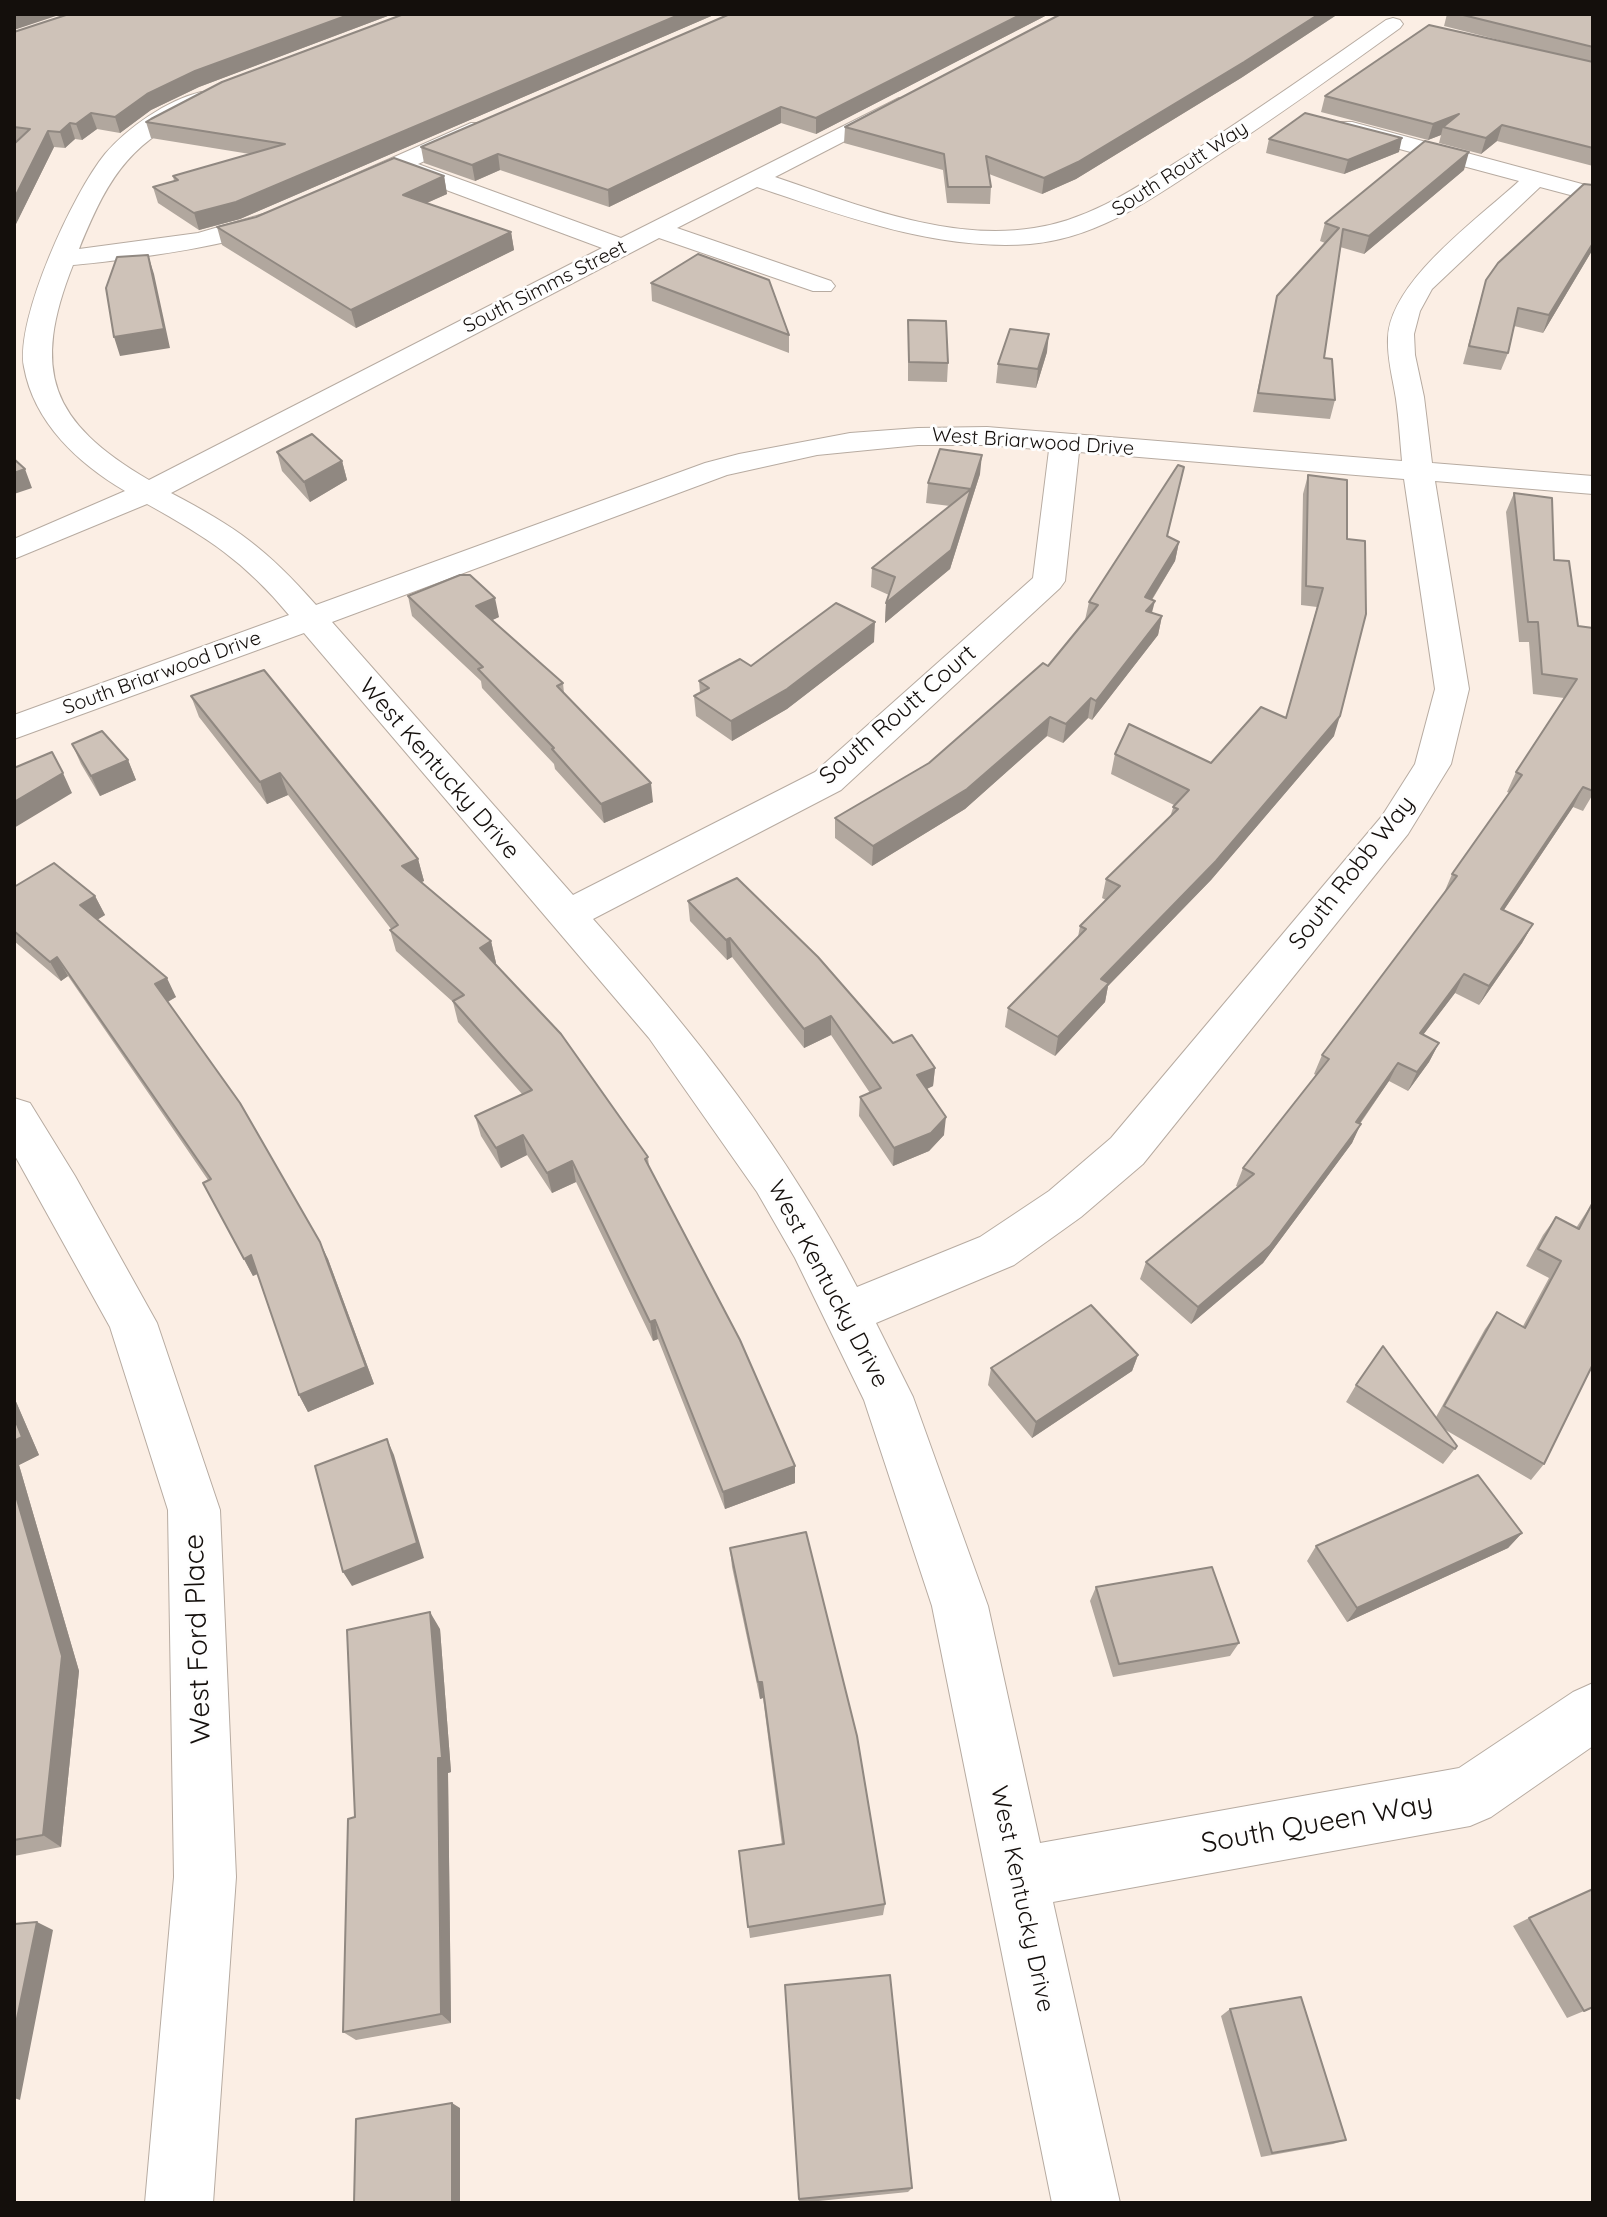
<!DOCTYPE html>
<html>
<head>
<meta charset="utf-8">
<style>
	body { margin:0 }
	#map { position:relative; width:1607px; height:2217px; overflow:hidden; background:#fbeee4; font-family:Quicksand,sans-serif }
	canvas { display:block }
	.frame { position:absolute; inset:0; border:16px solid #140f0c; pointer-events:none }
</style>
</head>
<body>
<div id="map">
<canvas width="1607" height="2217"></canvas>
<div class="frame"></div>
</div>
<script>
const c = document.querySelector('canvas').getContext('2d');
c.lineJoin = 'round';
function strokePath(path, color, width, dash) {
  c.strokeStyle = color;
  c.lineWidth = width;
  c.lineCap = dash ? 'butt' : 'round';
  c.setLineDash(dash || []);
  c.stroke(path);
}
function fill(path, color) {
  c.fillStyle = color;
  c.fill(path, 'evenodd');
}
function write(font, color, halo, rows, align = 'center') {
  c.font = font + ' Quicksand,sans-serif';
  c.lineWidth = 6;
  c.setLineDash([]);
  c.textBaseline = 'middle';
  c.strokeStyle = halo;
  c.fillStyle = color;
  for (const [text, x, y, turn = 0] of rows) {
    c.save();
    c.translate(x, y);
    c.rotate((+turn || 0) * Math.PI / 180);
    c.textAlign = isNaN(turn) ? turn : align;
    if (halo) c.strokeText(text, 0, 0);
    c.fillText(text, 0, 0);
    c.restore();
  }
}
const minor = new Path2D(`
	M1393,18L1400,20L1403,24L1400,28C1339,72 1278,116 1215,157C1157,195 1101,238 1030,244C936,251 844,216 757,187L677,228L831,281L835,286L831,291H813L659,238L171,493C236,527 267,549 316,605L705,463L739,454L850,433L918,428L987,427L1402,461C1400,440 1399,420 1396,399C1393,379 1387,359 1388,338C1390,281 1478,219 1519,181L1336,132L1333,127L1336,122H1352L1593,187V201L1540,187L1432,289L1420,311L1414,334L1415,355L1424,397L1432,463L1593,476V494L1435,481L1469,689L1451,764L1408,834L1143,1164L1081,1217L1014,1265L876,1323L913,1397L988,1606L1040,1843L1459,1768L1573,1692L1593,1683V1746L1491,1817L1470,1826L1053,1902L1120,2203H1052L932,1606L864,1400L795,1258L757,1192L649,1038L304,633L14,739V715L289,615C244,561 208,538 147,504L14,559V539L125,491C79,464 34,423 24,367C15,319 73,193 105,154C127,128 167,100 201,92L212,98L209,103C131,144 112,168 79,249L198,233L277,210L286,212L289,217C271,243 109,262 73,265C31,371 50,422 149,480L602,248L398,172L348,193L340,191L336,186L340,181L471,123H487L490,128L487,133L418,164L621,238L899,98L907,99L910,104L907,109L775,177C856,204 947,242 1034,228C1094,219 1141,184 1191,153C1257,110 1322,65 1386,20ZM918,445H987L1049,450L1033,578L815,772L573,895L332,622L727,475L817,455ZM1079,452L1404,479L1435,689L1415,764L1382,816L1111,1138L1049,1191L980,1237L857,1287C787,1150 695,1034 593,919L841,790L1060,588L1065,581Z
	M14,1098L30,1103L75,1176L157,1323L220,1510L236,1877L213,2203H145L174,1877L168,1510L110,1327L14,1154Z`);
strokePath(minor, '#b7aba1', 2);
fill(minor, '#fff');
fill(new Path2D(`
	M69,14H393L199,87L151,110L120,133L97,129L82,140L75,139L65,148L54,147L14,228V144L15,142H14V32Z
	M404,14H716L240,219L199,230L158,203L153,187L174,181L173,176L250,154L151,138L146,122Z
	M1049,14L816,134L781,123L609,207L500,170L475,181L424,163L421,147Z
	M1061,14H1338L1241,78L1076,179L1042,194L989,174L991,187L990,204L947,203L943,170L844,143L845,127Z
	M1447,14H1593V166L1497,141L1481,154L1439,143L1441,135L1428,140L1321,112L1325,96L1542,51L1444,26Z
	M1269,139L1399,152L1344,174L1266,153Z
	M1464,170L1364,254L1340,247L1324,358L1335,400L1330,419L1253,412L1277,296L1325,243L1320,241L1325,223Z
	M444,176L447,194L427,203L511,232L514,250L356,328L222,245L217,227Z
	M1593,185V249L1543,333L1514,326L1508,353L1501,370L1463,364L1486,280Z
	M651,283L789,335V353L652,301Z
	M908,320L948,363L947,382L908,381Z
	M1047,352L1036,388L996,383L998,364Z
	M277,452L342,461L347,480L310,502L282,471Z
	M1184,467L1167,536L1179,542L1175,561L1152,600V613L1162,616L1158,635L1092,720L1088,718L1063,743L1047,736L965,809L872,866L835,838V818L929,763L1048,666L1085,620L1089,602Z
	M980,474L950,569L885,623L886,603L889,595L871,587L872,568L950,506L926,503L928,483Z
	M1308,475L1347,480L1334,736L1211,880L1108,986L1105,1002L1055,1056L1005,1027L1008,1008L1078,937L1080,926L1106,900L1102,898L1106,879L1170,817L1174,805L1111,774L1115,754L1211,763L1286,718L1317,607L1301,605L1303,494Z
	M1514,493L1554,560L1578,626L1593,628V794L1583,811L1573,807L1504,910L1533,924L1522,943L1479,1005L1455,993L1423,1035L1439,1043L1429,1062L1408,1091L1389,1081L1360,1124L1352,1143L1263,1263L1191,1324L1140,1279L1146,1262L1238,1187L1236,1186L1243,1168L1316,1075L1314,1074L1322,1055L1444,893L1452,874L1510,793L1507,792L1516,772L1564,698L1533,694L1529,642H1519L1506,512Z
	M408,596L499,617L492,620L563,683L564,693L653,802L604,823L555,769L554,764L482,688L481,681L412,616Z
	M874,642L787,709L732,741L696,716L694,696L700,693L699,681L751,666Z
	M191,696L418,859L424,881L421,882L491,941L496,963L495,964L648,1157L649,1167L795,1483L725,1509L658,1339L653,1341L576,1182L552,1193L527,1155L501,1168L481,1136L475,1116L522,1094L458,1022L453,1002L396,951L390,930L391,929L288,795L267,804L199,717Z
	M72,744L128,760L136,780L100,796L81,764Z
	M14,887L95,896L105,915L97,920L176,997L168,1002L328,1259L374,1384L308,1412L299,1395L258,1274L253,1276L203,1183L208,1180L68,976L61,981L14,941Z
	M688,901L893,1043L935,1068L933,1086L927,1089L944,1135L929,1151L893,1166L859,1116L860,1097L870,1093L831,1035L804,1048L732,957L727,960L690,921Z
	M1593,1202L1544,1464L1531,1480L1444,1429L1457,1446L1443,1464L1346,1402L1356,1385L1436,1417L1485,1329L1497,1312L1523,1326L1549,1278L1526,1266L1543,1235L1556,1217L1576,1228Z
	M1138,1355L1132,1371L1032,1438L988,1385L991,1368Z
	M14,1397L39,1455L19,1465L79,1671L61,1847L14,1856Z
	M1522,1533L1508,1548L1347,1622L1307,1561L1316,1546Z
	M730,1548L885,1904L883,1915L750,1938L739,1851L782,1845L763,1698L760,1699L732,1567Z
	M1096,1587L1239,1643L1230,1656L1113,1677L1090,1601Z
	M440,1629L451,1772L448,1773L451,2023L356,2040L343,2032L355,1817Z
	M1529,1918L1584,2011L1567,2018L1513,1926Z
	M785,1985L912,2188L908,2192L799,2203Z
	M1230,2009L1346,2140L1333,2144L1261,2157L1221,2016Z`), '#b1a79e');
fill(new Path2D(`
	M14,14H62L14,30Z
	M351,14H393L199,87L151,110L120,133L115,117L147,94L195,71Z
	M681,14H716L240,219L199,230L194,213Z
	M1022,14H1049L816,134V118Z
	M1319,14H1338L1241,78L1076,179L1042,194L1044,178Z
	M781,107V123L609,207L608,190Z
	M91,113L97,129L82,140L76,124Z
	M1459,114L1443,127L1441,135L1428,140L1433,124Z
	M70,123L75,139L65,148L60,132Z
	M1502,125L1497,141L1481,154L1486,138Z
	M48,131L54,147L14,228V199Z
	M1402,138L1399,152L1344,174L1348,160Z
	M1469,152L1464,170L1364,254L1369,236Z
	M498,154L500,170L475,181L472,165Z
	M444,176L447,194L406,212L403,195Z
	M511,232L514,250L356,328L351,310Z
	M1593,243V249L1543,333L1549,315Z
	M148,255L154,274L170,348L120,356L114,337Z
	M1049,334L1047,352L1036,388L1038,369Z
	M982,455L980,474L969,508L971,489Z
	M342,461L347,480L310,502L304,482Z
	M25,469L32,488L14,494V473Z
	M971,489L969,508L950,569L885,623L886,603Z
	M1179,542L1175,561L1141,617L1145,597Z
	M495,598L499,617L480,626L476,606Z
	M1155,601L1150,620L1146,611Z
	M1162,616L1158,635L1092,720L1096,701Z
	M875,622L874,642L787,709L732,741L731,721Z
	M1091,698L1088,718L1063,743L1066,724Z
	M1340,716L1334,736L1211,880L1108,986L1105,1002L1055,1056L1058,1037L1101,979Z
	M1050,717L1047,736L965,809L872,866L873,846Z
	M128,760L136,780L100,796L91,776Z
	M63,773L72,793L14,828V802Z
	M280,773L288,795L267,804L260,782Z
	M651,783L653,802L604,823L601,804Z
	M1583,787L1573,807L1491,929L1501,909Z
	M418,859L424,881L408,888L402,866Z
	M95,896L105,915L90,924L80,905Z
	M1533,924L1522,943L1479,1005L1489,986Z
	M730,938L732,957L727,960L726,940Z
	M491,941L496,963L485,970L480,948Z
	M57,957L68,976L61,981L50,962Z
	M1464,974L1455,993L1410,1052L1420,1033Z
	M167,978L176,997L165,1003L155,984Z
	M831,1016V1035L804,1048V1029Z
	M1439,1043L1429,1062L1408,1091L1417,1072Z
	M1398,1063L1389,1081L1348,1140L1356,1122Z
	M935,1068L933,1086L915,1094L917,1075Z
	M946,1117L944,1135L929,1151L893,1166L894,1148Z
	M1361,1124L1352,1143L1263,1263L1191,1324L1198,1307Z
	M523,1135L527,1155L501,1168L496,1148Z
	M572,1161L576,1182L552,1193L547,1173Z
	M320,1242L328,1259L374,1384L308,1412L299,1395Z
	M251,1255L260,1272L253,1276L244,1259Z
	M655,1320L658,1339L653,1341L650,1322Z
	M1138,1355L1132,1371L1032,1438L1036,1422Z
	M14,1397L39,1455L19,1465L79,1671L61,1847L43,1835L14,1489Z
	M387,1439L394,1455L424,1558L352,1586L343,1572Z
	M795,1466V1483L725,1509L723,1492Z
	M1522,1533L1508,1548L1347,1622L1357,1608Z
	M430,1612L440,1629L451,1772L448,1773L451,2023L441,2014Z
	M758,1682H762L763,1698L760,1699Z
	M37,1922L53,1930L20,2100L14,2098V2033Z
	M452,2103L460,2108V2203H452Z`), '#908881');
const building = new Path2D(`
	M69,14H351L195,71L147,94L115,117L91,113L76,124L70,123L60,132L48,131L14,199V144L30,129L14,127V32Z
	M404,14H681L236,202L194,213L153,187L178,180L173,176L285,144L146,122L151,119L222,82Z
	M730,14H1022L816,118L781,107L608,190L498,154L472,165L421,147Z
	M1061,14H1319L1244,62L1078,162L1044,178L986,156L991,187H948L944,154L845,127Z
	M1459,14H1593V47Z
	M1429,25L1593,62V148L1502,125L1486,138L1443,127L1459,114L1433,124L1325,96Z
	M1305,113L1402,138L1348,160L1269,139Z
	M1425,141L1469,152L1369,236L1343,229L1324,358L1332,359L1335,400L1258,393L1277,296L1339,228L1325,223Z
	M394,158L444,176L403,195L511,232L351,310L217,227L256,217Z
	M1584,184L1593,185V243L1549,315L1518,308L1508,353L1469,346L1486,280L1498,263Z
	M698,254L769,280L789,335L651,283Z
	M148,255L164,329L114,337L106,288L117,257Z
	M908,320L946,321L948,363L909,362Z
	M1010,329L1049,334L1038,369L998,364Z
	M312,434L342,461L304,482L277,452Z
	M940,449L982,455L971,489L928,483Z
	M14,459L25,469L14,473Z
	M1178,465L1184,467L1167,536L1179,542L1145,597L1155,601L1146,611L1162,616L1096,701L1091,698L1066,724L1050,717L967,789L873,846L835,818L929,763L1043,663L1048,666L1098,605L1089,602Z
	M1308,475L1347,480V539L1365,541L1366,614L1340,716L1216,861L1101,979L1109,983L1058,1037L1008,1008L1086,929L1080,926L1120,886L1106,879L1178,809L1173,807L1189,790L1115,754L1129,724L1211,763L1261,707L1286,718L1323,588L1306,586Z
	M971,489L951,550L886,603L895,577L872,568Z
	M1514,493L1552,498L1554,560L1569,561L1578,626L1593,628V791L1583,787L1501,909L1533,924L1489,986L1464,974L1420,1033L1439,1043L1417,1072L1398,1063L1356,1122L1361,1124L1270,1246L1198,1307L1146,1262L1254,1174L1243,1168L1329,1059L1322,1055L1457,876L1452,874L1522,775L1516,772L1577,679L1542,674L1538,622H1528Z
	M460,575H470L495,598L476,606L563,683L557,686L651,783L601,804L552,749L554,748L478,669L483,667L408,596Z
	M836,603L875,622L787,689L731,721L694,696L709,688L699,681L740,659L751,666Z
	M264,670L418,859L402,866L491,941L480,948L561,1034L648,1157L645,1159L740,1340L795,1466L723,1492L655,1320L650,1322L572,1161L547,1173L523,1135L496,1148L475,1116L532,1090L453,1001L464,995L390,930L398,925L280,773L260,782L191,696Z
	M102,731L128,760L91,776L72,744Z
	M52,752L63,773L14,802V768Z
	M54,863L95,896L80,905L167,978L155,984L240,1103L320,1242L366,1367L299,1395L251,1255L244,1259L203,1183L211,1179L57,957L50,962L14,931V887Z
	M737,878L818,957L893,1043L912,1035L935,1068L917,1075L946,1117L931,1133L894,1148L860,1097L881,1088L831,1016L804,1029L730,938L726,940L688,901Z
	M1593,1202V1364L1544,1464L1444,1406L1497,1312L1525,1328L1561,1261L1538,1249L1556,1217L1579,1229Z
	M1091,1305L1138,1355L1036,1422L991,1368Z
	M1383,1346L1457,1446L1455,1449L1356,1385Z
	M14,1417L22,1437L14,1441Z
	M387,1439L417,1543L343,1572L315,1466Z
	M1478,1475L1522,1533L1357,1608L1316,1546Z
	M14,1489L62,1656L43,1835L14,1840Z
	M806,1532L857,1736L885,1904L748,1927L739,1851L784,1844L762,1682H758L730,1548Z
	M1212,1567L1239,1643L1119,1664L1096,1587Z
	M430,1612L442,1758H438L441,2014L343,2032L348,1819L355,1817L347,1630Z
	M1593,1889V2007L1584,2011L1529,1918Z
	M37,1922L14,2033V1924Z
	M890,1975L912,2188L799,2199L785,1985Z
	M1301,1997L1346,2140L1272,2153L1230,2009Z
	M452,2103V2203H354L356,2119Z`);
fill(building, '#cec2b8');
strokePath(building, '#908881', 2);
write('20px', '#140f0c', '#fefefe', [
	["South Routt Way",1180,169,-33],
	["South Simms Street",545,287,-27],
	["West Briarwood Drive",1033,442,4],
	["South Briarwood Drive",162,673,-20]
]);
write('24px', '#140f0c', '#fefefe', [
	["South Routt Court",898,715,-41],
	["West Kentucky Drive",439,769,49],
	["South Robb Way",1352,873,-52],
	["West Kentucky Drive",828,1284,62],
	["West Kentucky Drive",1022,1899,78]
]);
write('28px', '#140f0c', '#fefefe', [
	["West Ford Place",198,1639,-92],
	["South Queen Way",1317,1824,-10]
]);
</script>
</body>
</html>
